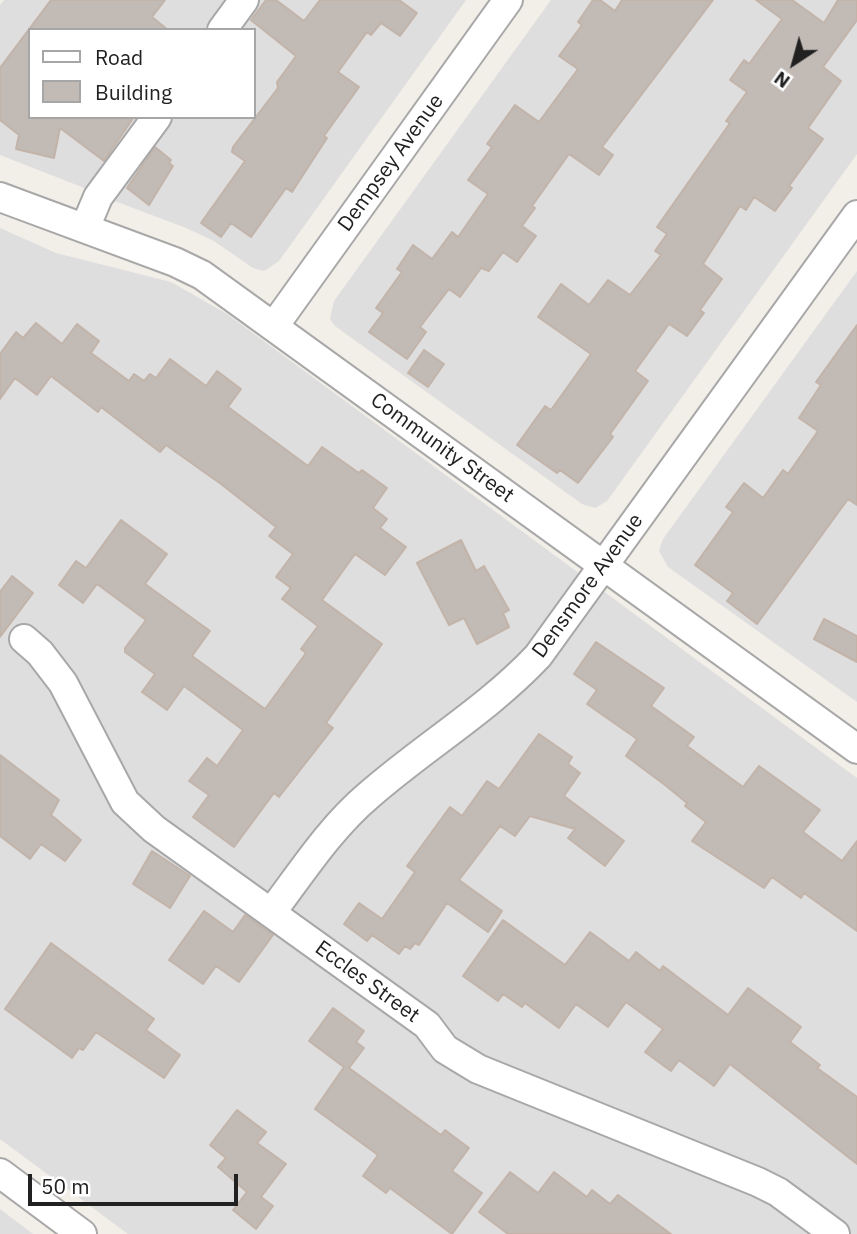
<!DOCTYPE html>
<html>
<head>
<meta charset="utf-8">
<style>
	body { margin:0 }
	#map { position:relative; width:857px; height:1234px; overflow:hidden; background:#f2eee8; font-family:"IBM Plex Sans",sans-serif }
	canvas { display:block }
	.legend { position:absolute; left:28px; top:28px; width:228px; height:91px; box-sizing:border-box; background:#fff; border:2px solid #a6a6a6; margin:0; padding:9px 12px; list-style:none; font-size:21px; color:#212121 }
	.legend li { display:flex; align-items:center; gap:14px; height:35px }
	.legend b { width:35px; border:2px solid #a6a6a6 }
	.north { position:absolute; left:759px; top:28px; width:70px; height:70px; -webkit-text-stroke:5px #fff; paint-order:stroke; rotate:216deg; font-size:19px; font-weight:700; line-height:28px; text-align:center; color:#212121 }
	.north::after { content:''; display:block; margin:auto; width:24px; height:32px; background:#212121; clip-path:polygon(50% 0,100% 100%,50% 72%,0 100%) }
	.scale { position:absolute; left:28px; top:1174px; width:210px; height:32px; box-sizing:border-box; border:4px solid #212121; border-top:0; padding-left:9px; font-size:21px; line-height:24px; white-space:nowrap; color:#212121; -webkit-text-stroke:5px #fff; paint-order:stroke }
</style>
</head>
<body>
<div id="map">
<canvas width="857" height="1234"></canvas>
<ul class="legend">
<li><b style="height:9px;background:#fff"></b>Road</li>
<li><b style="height:19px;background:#c2bab4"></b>Building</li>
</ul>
<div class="north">N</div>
<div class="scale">50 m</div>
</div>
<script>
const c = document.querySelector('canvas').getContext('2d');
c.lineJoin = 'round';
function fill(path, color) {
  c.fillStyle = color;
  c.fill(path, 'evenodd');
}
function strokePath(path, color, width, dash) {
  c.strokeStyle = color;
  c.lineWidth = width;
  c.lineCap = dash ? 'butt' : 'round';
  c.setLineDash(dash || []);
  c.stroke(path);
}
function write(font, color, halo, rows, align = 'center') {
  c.font = font + ' "IBM Plex Sans",sans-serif';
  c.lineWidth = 6;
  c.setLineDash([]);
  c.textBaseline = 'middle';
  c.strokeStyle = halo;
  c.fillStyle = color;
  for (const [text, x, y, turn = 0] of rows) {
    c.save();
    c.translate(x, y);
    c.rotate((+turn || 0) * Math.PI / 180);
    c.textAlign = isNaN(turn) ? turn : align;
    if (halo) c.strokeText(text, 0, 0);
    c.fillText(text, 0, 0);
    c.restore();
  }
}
fill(new Path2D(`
	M4,0H226L204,30H30V117H140L87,189L0,155V5Z
	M259,0H466L279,261L264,271L253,268L214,241L186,228L112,200L173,117H254V30H238Z
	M551,0H857V154L607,501L595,508L582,504L335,326L330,319L334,301Z
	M0,228L56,253L171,282L227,314L857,778V1234H128L0,1139Z
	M857,271V702L668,567L659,551L663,539Z
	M0,1209L33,1234H0Z`), '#dfdede');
const building = new Path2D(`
	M51,0H165L152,17L168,30H30V117H134L104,161L60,128L54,158L16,149L19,135L0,120V68Z
	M266,0H276L304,21L320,0H399L417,13L400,36L381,23L371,35L367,32L338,72L359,87L324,136L327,138L292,192L286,188L251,237L231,223L221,237L201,223L245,161L232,152L233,147L278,88L277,82L296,56L251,20Z
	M593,0H600L615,11L622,0H713L602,147L613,155L599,175L569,154L532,206L535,208L522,226L536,236L517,262L503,252L489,271L481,268L460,297L449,289L420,327L426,332L407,359L369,332L383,313L376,308L402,272L397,269L413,245L432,259L452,232L458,237L488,194L468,180L492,147L487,144L515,105L539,122L578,69L559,56L582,25L578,22Z
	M756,0H792L824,23L838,0H857V20L823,67L841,81L808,128L823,139L789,186L792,188L775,211L754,197L746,210L740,206L703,264L722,279L700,310L704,313L687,336L669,324L635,371L648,381L610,434L613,437L578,483L560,470L557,473L517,445L545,406L551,410L591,354L538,317L561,284L589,305L608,280L630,295L661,255L655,251L667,234L657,227L730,123L726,121L747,92L730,80L744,60L749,64L782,19Z
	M155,147L171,160L169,163L173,166L149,205L127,188Z
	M36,323L62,344L77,324L99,341L91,353L129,381L134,374L144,381L150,374L156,378L170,359L206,386L217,371L241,389L228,407L308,466L322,447L359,473L362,470L387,488L373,508L387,519L380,528L406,547L385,575L355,554L322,600L382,644L326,723L333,728L279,797L274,793L234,847L193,817L209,795L189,781L207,758L217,766L243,730L184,686L167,710L142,692L155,674L125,652V648L146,620L97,584L83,603L59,585L76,561L86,568L121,520L167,554L145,584L210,631L192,656L265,709L306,653L301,649L318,626L282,599L291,588L276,577L293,554L269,536L276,527L221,484L166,445L160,452L101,407L98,412L51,376L37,395L15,378L0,399V354L16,332L23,338Z
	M857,325V505L848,499L757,624L727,601L733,593L695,565L733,512L726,507L744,483L763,498L783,470L788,474L818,431L799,418L821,385L816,382Z
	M424,350L444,364L428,387L408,373Z
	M461,540L476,571L484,566L509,610L503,613L509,627L477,644L464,618L449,625L417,563Z
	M12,576L33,593L0,637V592Z
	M824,619L857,636V662L814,639Z
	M596,642L664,688L651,706L694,737L687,746L743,787L759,766L820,810L803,832L842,861L857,841V931L804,893L801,898L772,877L764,888L692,841L706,822L685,806L687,803L665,785L626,756L637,739L587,704L597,690L574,674Z
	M539,734L572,757L568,764L580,773L564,796L624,841L605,866L568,838L575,829L530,816L515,836L500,826L459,880L502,911L488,932L447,903L419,945L415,943L410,949L405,946L399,954L372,935L367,941L344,924L359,903L382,919L415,872L407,866L450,807L462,816L487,781L499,789Z
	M0,755L59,800L51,815L81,840L65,861L41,844L30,859L0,836Z
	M152,851L190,876L170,908L133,884Z
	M204,911L233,932L245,915L273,935L239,982L216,966L203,984L169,960Z
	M503,920L565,965L590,932L629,961L636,952L660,971L663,966L728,1015L748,988L801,1027L790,1042L820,1065L817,1068L857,1097V1164L730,1064L714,1086L679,1060L671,1071L645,1052L663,1029L626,1002L608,1027L576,1004L559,1028L525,1003L522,1007L503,994L498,1001L463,976Z
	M51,943L154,1019L146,1030L180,1055L164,1078L96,1032L83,1050L79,1048L72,1058L5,1009Z
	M333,1008L364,1031L356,1042L364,1048L349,1068L441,1135L445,1130L469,1148L452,1171L482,1193L452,1234L390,1188L386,1193L363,1176L378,1155L315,1109L344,1067L309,1041Z
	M237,1110L266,1132L257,1143L286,1164L261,1197L273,1206L256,1229L233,1210L247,1192L218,1167L226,1158L210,1145Z
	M510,1172L538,1193L554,1172L587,1197L592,1190L610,1204L618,1195L671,1234H508L479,1212Z`);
fill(building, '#c2bab4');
strokePath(building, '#c3b4aa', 2);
const minor = new Path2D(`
	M222,30L244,0
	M0,197L175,262L202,275L857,749
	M85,228L98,197L157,117
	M274,326L508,0
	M24,639L40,653L63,683L125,802L154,829L427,1025L445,1049L478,1069L758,1182L778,1192L835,1234
	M271,913C302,872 330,828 369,795C425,746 487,710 538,656L857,215
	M0,1173L82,1234`);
strokePath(minor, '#a8a8a8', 32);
strokePath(minor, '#fff', 28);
write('21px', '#212121', '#fff', [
	["Dempsey Avenue",391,163,-54],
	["Community Street",442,448,36],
	["Densmore Avenue",588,586,-54],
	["Eccles Street",367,982,36]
]);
</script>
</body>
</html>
